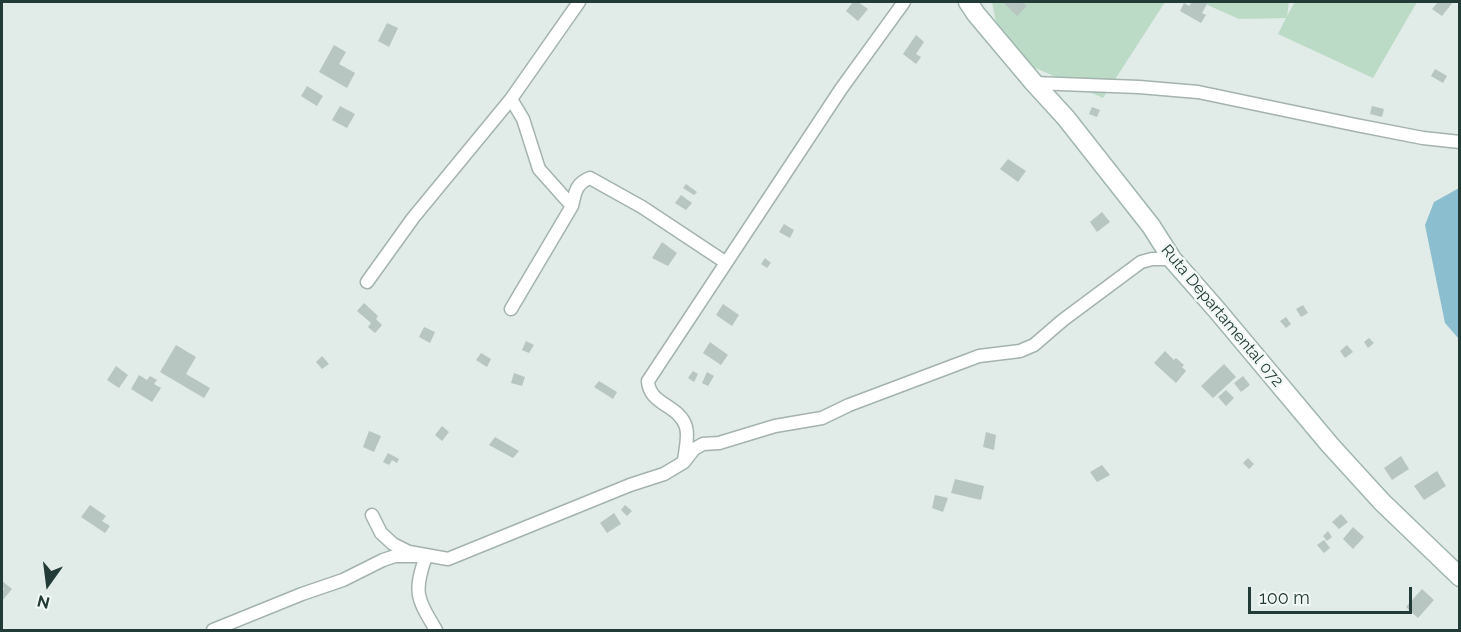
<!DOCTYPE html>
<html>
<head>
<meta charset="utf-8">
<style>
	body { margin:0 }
	#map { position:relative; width:1461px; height:632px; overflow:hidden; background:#e1ebe7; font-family:Raleway,sans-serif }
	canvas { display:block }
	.frame { position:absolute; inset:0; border:3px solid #223b36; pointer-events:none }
	.north { position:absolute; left:18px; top:554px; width:60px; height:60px; -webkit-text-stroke:4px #f1f8f5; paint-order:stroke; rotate:194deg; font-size:16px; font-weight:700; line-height:24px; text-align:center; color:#223b36 }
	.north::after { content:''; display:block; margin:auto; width:21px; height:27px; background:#223b36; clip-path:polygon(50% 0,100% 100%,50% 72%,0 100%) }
	.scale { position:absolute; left:1248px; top:587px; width:164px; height:27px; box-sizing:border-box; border:3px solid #223b36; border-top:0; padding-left:8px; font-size:18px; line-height:21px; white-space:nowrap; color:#223b36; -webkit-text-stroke:4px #f1f8f5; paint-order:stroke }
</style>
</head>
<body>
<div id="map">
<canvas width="1461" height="632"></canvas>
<div class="frame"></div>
<div class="north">N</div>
<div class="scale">100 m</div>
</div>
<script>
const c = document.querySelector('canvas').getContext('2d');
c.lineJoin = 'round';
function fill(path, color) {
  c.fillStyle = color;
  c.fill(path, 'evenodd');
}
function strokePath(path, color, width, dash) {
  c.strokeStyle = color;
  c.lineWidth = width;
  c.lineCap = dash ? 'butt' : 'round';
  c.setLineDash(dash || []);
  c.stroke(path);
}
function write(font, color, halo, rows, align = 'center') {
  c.font = font + ' Raleway,sans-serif';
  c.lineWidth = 5;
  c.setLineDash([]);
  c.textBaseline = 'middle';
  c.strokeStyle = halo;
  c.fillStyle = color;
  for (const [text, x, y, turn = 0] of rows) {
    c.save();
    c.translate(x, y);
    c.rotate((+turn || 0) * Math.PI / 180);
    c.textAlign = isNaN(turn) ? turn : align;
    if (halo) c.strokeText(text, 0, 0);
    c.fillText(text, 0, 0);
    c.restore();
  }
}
fill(new Path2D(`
	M992,2H1165L1103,98L1022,62L997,27Z
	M1201,2H1289L1287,16L1295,2H1417L1373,78L1278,34L1286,18L1239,19Z`), '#bbdbc6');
fill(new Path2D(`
	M1459,188V339L1445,323L1425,225L1434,202Z`), '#8bbece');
fill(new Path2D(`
	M853,2H858L868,9L858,21L846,11Z
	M1005,2H1022L1027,6L1017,16L1004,3Z
	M1192,2H1203L1207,4L1202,13L1206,15L1201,23L1180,11L1184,3L1189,6Z
	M1438,2H1453L1442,16L1432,9Z
	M387,23L398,28L389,47L378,41Z
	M916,35L924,42L916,54L921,57L916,64L903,54Z
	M334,45L346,52L339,64L355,73L347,88L319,72Z
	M1435,69L1447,76L1443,83L1431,76Z
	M307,86L323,96L317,106L301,96Z
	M340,106L355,114L347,128L332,120Z
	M1372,106L1384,109L1382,117L1370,114Z
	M1092,107L1100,110L1097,117L1089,114Z
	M1008,159L1026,171L1018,182L1000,169Z
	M686,184L697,192L694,195L683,188Z
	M681,195L692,203L686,210L675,203Z
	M1102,212L1110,222L1097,232L1090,222Z
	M784,224L794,230L790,238L779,232Z
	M662,242L677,253L668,266L652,258Z
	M765,258L771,263L767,268L761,264Z
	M364,303L378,316L376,319L382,325L375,333L368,327L371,323L357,311Z
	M723,304L739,315L732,326L716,315Z
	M1303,305L1308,313L1301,317L1296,309Z
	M1286,317L1291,324L1286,328L1280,321Z
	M424,327L435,332L430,343L419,337Z
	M1369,338L1374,343L1368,348L1364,342Z
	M526,341L534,345L529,353L522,350Z
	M710,342L728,355L721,365L703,353Z
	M176,345L196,357L186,374L210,388L204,398L160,372Z
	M1347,345L1353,352L1345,358L1340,351Z
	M1165,351L1174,360L1176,358L1184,365L1182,367L1186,371L1176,383L1154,363Z
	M481,353L491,359L487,367L476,360Z
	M322,356L329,364L322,369L316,362Z
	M1224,364L1236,377L1213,398L1201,386Z
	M116,366L128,375L119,388L107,380Z
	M693,371L698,374L694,382L688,378Z
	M707,372L714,376L708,386L702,383Z
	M514,373L525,377L522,386L511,383Z
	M139,375L147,380L150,376L157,380L154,384L161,388L152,402L131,389Z
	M1243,376L1250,385L1241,392L1234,383Z
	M599,381L617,392L613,399L594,387Z
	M1226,390L1234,398L1226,406L1218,397Z
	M442,426L449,432L442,441L435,435Z
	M369,431L381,436L374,452L363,447Z
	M986,432L996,435L994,450L983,447Z
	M495,437L519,451L513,458L489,445Z
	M388,453L399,459L397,463L392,460L389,465L383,462Z
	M1401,456L1409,469L1392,480L1384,468Z
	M1248,458L1254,464L1249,469L1243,463Z
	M1102,465L1110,475L1097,482L1090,472Z
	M1437,471L1446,486L1424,500L1414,486Z
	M955,479L984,486L981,500L951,493Z
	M935,495L948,498L943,512L932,508Z
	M90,505L106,516L102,521L110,526L105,533L81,517Z
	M625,505L632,511L627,516L621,510Z
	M614,513L621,524L607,533L600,523Z
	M1341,514L1348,522L1339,529L1332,522Z
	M1353,527L1364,537L1353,549L1343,539Z
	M1328,531L1332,537L1327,541L1323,536Z
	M1324,540L1330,548L1324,553L1317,545Z
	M2,581L12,589L2,601V592L4,589L2,587Z
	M1422,589L1434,600L1418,618L1406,607Z`), '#b7c6c1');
const street = new Path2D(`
	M1034,83L1139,87L1198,92L1356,125L1423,138L1460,142
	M511,99L523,119L539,169L572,206
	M367,282L413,218L511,99L579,2
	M511,309L572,206C575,193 576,183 590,178L642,207L725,262
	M684,461C685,450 689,438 686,427C680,405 649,405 648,381L841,89L904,2
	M372,515L381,533L393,544L409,552L448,559L630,485L664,474L684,462L694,449L703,444L719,443L775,426L822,418L849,405L979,356L1020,351L1034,345L1063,320L1141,262L1152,259H1172
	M213,630L302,594L343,580L383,560L395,556H426C413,593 417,598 436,630`);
const secondary = new Path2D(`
	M968,2L976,14L1034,83L1066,118L1151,226L1172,259L1216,309L1330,445L1382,502L1460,577`);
strokePath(street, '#a4b3ae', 15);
strokePath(secondary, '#a0b6b0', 21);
strokePath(street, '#fff', 12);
strokePath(secondary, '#fff', 18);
write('16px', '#223b36', '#f1f8f5', [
	["Ruta Departamental 072",1222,316,50]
]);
</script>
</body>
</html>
